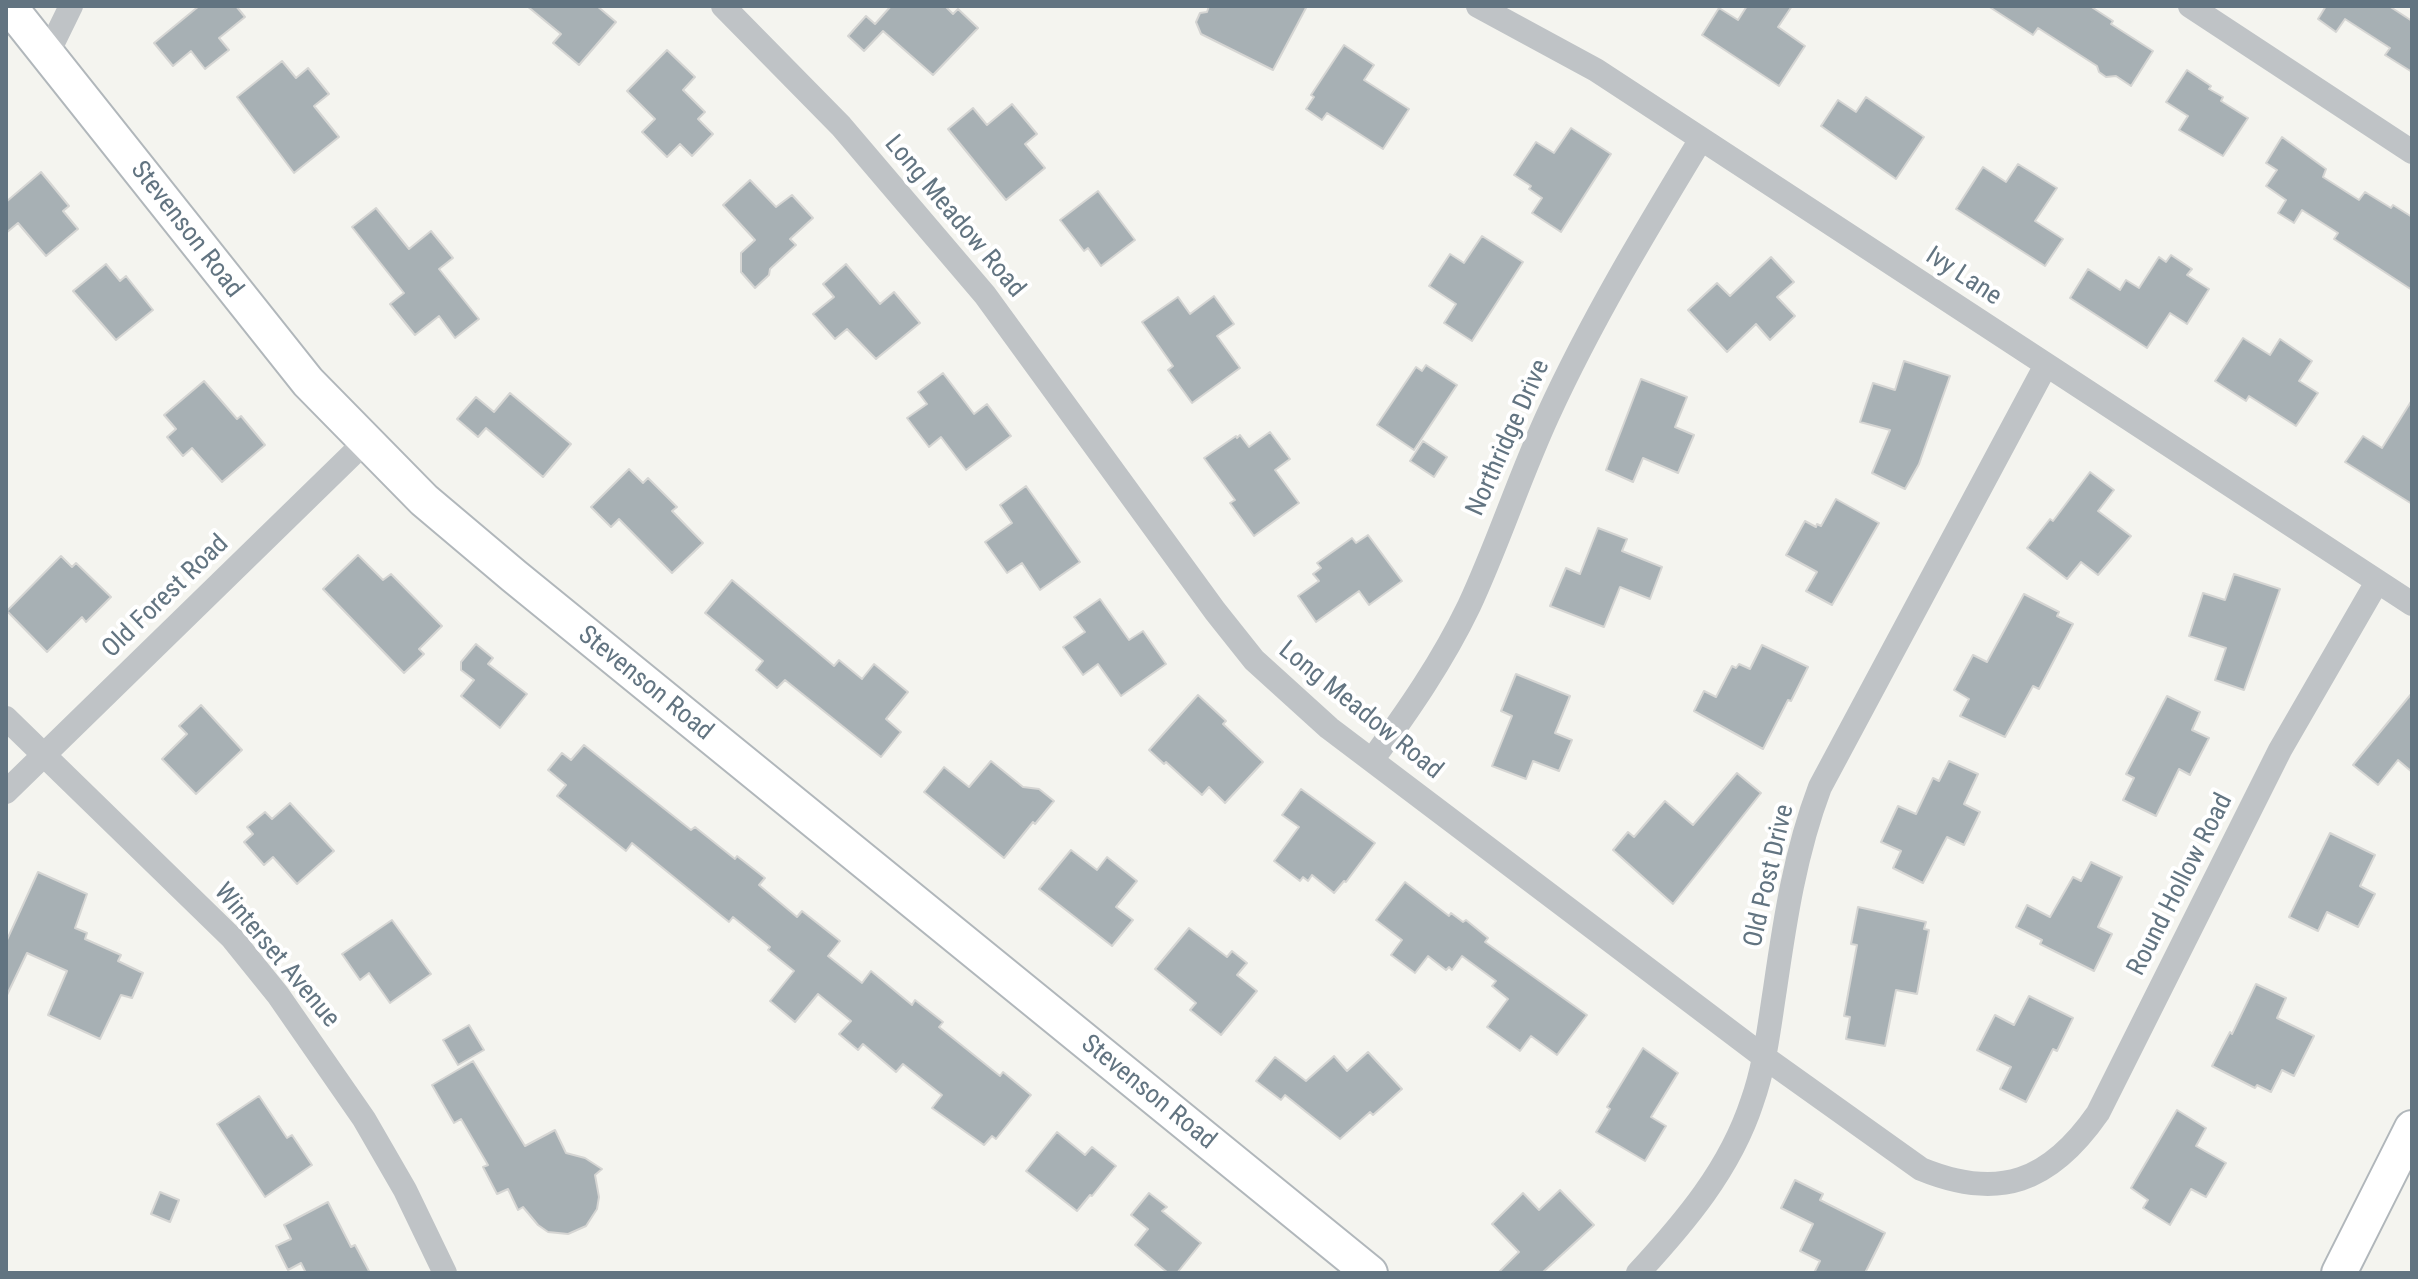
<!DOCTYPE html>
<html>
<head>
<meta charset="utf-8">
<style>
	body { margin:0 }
	#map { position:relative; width:2418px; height:1279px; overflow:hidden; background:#f4f4ef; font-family:"Roboto Condensed",sans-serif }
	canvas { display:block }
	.frame { position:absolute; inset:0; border:8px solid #627481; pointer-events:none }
</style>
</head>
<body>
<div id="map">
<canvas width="2418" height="1279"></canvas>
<div class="frame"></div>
</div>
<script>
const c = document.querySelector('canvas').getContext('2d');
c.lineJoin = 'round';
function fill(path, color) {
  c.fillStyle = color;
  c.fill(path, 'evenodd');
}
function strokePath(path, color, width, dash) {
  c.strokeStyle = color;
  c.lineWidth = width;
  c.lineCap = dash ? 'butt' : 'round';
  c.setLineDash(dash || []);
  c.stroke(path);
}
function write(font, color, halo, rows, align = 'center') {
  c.font = font + ' "Roboto Condensed",sans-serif';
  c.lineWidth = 8;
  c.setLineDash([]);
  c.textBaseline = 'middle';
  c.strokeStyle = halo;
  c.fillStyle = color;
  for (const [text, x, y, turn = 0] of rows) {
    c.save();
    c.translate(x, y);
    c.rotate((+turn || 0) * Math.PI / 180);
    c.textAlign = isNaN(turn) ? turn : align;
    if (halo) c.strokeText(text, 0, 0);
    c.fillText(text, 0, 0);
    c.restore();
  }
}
const building = new Path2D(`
	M199,6H236L245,17L219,38L229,50L205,69L191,51L173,66L154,43Z
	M527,6H597L616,22L579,65L553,43L561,34Z
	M891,6H945L953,14L958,9L978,28L933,75L883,31L864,51L848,36L866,16L875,24Z
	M1209,6H1307L1273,70L1201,34L1196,22L1200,13L1207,12Z
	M1747,6H1792L1778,27L1805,46L1779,86L1702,35L1719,8L1738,20Z
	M1988,6H2090L2113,21L2111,24L2153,51L2131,86L2116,76L2106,77L2099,72L2097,66L2038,28L2033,35Z
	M2326,6H2389L2412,21V72L2385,55L2390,48L2345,19L2336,32L2318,19Z
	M1344,45L1374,65L1364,80L1409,109L1383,149L1327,113L1322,120L1306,109L1314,97L1311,95Z
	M667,50L695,77L683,90L705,112L698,119L713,134L692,156L680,144L667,157L642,132L655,119L627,91Z
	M282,61L296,78L308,68L329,94L314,106L339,137L294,173L237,97Z
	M2187,70L2211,86L2209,89L2223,97L2221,101L2248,118L2223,156L2179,130L2188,116L2166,102Z
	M1866,97L1924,137L1896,179L1821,126L1838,100L1856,112Z
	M1012,104L1037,134L1025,144L1045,168L1006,200L948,129L973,108L987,125Z
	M1571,128L1611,154L1561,232L1532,213L1542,198L1529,189L1531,186L1514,175L1536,142L1554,153Z
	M2282,137L2326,169L2323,177L2359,200L2365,192L2391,208L2393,205L2412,217V290L2334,239L2338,233L2302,210L2294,223L2278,213L2286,200L2266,186L2277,170L2266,163Z
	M2018,164L2057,188L2035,221L2063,239L2045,266L1956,209L1983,167L2006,182Z
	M41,172L69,206L63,211L78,229L46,256L18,223L6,233V202Z
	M750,180L776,207L792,195L813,218L790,239L796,245L770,269L769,275L755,288L741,272V253L755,240L723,205Z
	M1098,191L1135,240L1101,266L1088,248L1084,251L1060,220Z
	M376,208L409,249L431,231L453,258L439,269L479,319L455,338L439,316L415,335L390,304L404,293L352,227Z
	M1482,236L1523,262L1472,341L1444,323L1456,304L1429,286L1450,254L1464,263Z
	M2171,255L2192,269L2187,275L2209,289L2187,324L2170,313L2147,348L2070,298L2088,269L2120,290L2126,280L2139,288L2159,257L2166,262Z
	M1771,257L1794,282L1777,297L1795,316L1770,340L1756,324L1727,352L1688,310L1717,283L1730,296Z
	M106,264L120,281L126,276L153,310L116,340L73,291Z
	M846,264L880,304L894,292L920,323L876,359L847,329L835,339L813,314L834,297L823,284Z
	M1214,296L1234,324L1217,336L1240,368L1192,403L1168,370L1173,366L1142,322L1178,297L1190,314Z
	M2243,338L2270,355L2280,339L2312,361L2299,381L2318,393L2296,426L2249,396L2246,401L2215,381Z
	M1904,361L1950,376L1919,464L1905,489L1872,473L1890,430L1860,422L1873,383L1895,390Z
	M1426,365L1457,385L1414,450L1377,425L1416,367L1422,371Z
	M943,373L974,414L987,404L1011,436L966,470L941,437L929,447L907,418L927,404L918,392Z
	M1641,379L1687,397L1675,427L1694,435L1678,473L1643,458L1633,482L1606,470Z
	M204,381L237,419L241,416L265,445L222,482L192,448L183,456L167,437L176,429L164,415Z
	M510,393L571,444L543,477L486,428L478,437L457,419L476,397L494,412Z
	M2412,400V504L2345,462L2363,436L2382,448Z
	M1270,432L1290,459L1275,470L1299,503L1254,536L1230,503L1235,500L1204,458L1236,436L1237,438L1240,435L1249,447Z
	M1423,441L1447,457L1434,477L1410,461Z
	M629,469L643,483L648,478L677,507L672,511L703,543L672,573L619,519L611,527L591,507Z
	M2090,472L2114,490L2098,511L2131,536L2098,575L2081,562L2067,579L2027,548L2050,519L2053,521Z
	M1026,486L1080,562L1040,590L1022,563L1007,573L985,542L1012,523L1000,505Z
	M1836,499L1879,523L1832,605L1806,591L1817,572L1786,555L1805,521L1816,527L1817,524L1821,526Z
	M1598,528L1627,539L1622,551L1662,567L1650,599L1620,587L1604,627L1550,606L1566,568L1580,574Z
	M1368,535L1402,581L1369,605L1359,591L1316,622L1298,596L1319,581L1313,574L1321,568L1317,563L1352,538L1356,543Z
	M358,555L383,580L391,574L442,626L419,649L424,654L404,673L323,589Z
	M61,556L72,567L76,563L111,597L86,622L82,617L47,652L7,611Z
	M2234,574L2280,589L2244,690L2215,680L2226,648L2189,636L2203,593L2225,600Z
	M732,580L834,666L839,660L862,679L874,664L908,692L886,719L901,732L881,757L785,680L777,688L756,670L763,661L705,613Z
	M2024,594L2059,612L2057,616L2073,624L2039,689L2033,686L2005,737L1960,716L1969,699L1954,690L1973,655L1987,662Z
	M1100,599L1129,640L1143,631L1166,664L1121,696L1098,664L1083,675L1063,647L1085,632L1074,617Z
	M476,644L493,658L488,664L527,694L500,728L461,696L474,680L461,670V662Z
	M1762,645L1808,667L1791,701L1788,700L1763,749L1694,711L1704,691L1716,697L1732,666L1736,668L1739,664L1750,669Z
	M1516,674L1570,696L1555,733L1572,740L1559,771L1533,761L1526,779L1492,766L1512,716L1501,711Z
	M2412,693V772L2398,760L2378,785L2353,765Z
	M1198,695L1226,721L1223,724L1263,762L1225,803L1209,787L1202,795L1166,762L1164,764L1149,750Z
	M2167,696L2200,712L2192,730L2209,738L2190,775L2179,769L2156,816L2123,800L2134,778L2126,774Z
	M201,705L242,750L196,794L162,759L187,734L179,726Z
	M584,745L691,830L695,827L735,859L737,856L765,878L759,885L797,917L802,911L840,941L828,956L862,983L871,971L912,1005L915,1000L943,1022L939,1027L1000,1076L1003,1072L1031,1095L996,1139L992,1136L984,1145L932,1108L942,1095L903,1064L896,1072L863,1044L858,1050L839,1034L851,1021L818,994L795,1022L770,1001L794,971L768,950L770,947L733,917L729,922L632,843L626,851L557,796L566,785L548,770L562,753L571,760Z
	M991,761L1023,787L1039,789L1054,801L1035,824L1033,822L1004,858L924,792L944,767L969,787Z
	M1949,761L1978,774L1964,804L1980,812L1964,845L1947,837L1923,883L1893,868L1901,851L1881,842L1898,806L1916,814L1933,778L1939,781Z
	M1737,773L1761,793L1673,904L1613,850L1628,832L1634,837L1665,801L1693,825Z
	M1301,789L1375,843L1346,882L1344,881L1334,893L1312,875L1308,881L1303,877L1300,881L1274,861L1299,827L1282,815Z
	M290,803L334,851L297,884L273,857L264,865L244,842L253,834L247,827L265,812L272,819Z
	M2330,833L2375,855L2360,886L2375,894L2358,927L2327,912L2318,931L2289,917Z
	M1071,850L1097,870L1107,857L1137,881L1116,907L1133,920L1112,946L1039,889Z
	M2091,862L2122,877L2098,927L2112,934L2094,971L2040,944L2042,940L2016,927L2027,905L2050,917L2073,877L2081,881Z
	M38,872L87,894L75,928L87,933L85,939L121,955L118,961L143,973L132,998L121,995L100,1039L48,1015L67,971L27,953L6,997V942Z
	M1405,882L1449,916L1451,913L1463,922L1466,920L1488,938L1485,942L1587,1015L1557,1055L1531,1036L1520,1051L1487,1027L1508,999L1492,986L1496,981L1462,956L1452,970L1449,967L1446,970L1428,956L1415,973L1391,955L1402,940L1376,920Z
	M1858,907L1926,922L1924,929L1929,930L1917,994L1896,990L1885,1046L1846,1039L1850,1017L1844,1016L1857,945L1851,944Z
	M392,920L431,974L390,1003L369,973L360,980L342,954Z
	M1189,928L1227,957L1232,951L1247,963L1237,975L1257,991L1221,1035L1190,1010L1196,1003L1155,969Z
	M2256,984L2286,998L2277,1018L2314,1036L2294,1076L2282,1070L2271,1092L2257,1085L2255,1088L2212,1066L2230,1032L2232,1034Z
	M2029,996L2073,1018L2057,1051L2053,1049L2026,1102L2000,1089L2011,1067L1977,1050L1995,1015L2014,1025Z
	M469,1025L484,1050L458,1065L443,1040Z
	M1643,1048L1678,1073L1651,1117L1666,1126L1645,1161L1596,1132L1610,1109L1607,1107Z
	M1368,1052L1402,1089L1373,1115L1370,1112L1340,1139L1285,1095L1281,1100L1256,1081L1275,1057L1306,1081L1334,1056L1347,1071Z
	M473,1061L525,1146L555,1130L566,1153L585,1158L602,1169L595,1175L599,1197L597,1209L586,1226L568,1234L548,1232L538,1225L523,1207L518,1210L508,1189L497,1194L483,1167L488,1165L461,1119L454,1123L432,1085Z
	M259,1096L287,1138L292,1135L312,1165L265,1197L217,1124Z
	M2177,1110L2206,1128L2196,1146L2226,1163L2206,1197L2191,1189L2170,1225L2143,1208L2148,1200L2131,1188Z
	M1057,1132L1085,1155L1092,1147L1116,1166L1092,1196L1090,1195L1077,1211L1026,1171Z
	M1795,1180L1823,1194L1820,1200L1885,1233L1865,1273H1814L1820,1261L1800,1251L1813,1224L1781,1208Z
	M1560,1190L1594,1225L1542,1273H1498L1519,1252L1492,1224L1523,1193L1539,1210Z
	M160,1192L179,1200L170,1222L151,1214Z
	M1149,1193L1167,1207L1162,1211L1201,1243L1177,1273H1168L1135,1245L1148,1229L1131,1215Z
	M328,1202L351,1247L355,1245L370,1273H306L301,1263L288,1270L276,1246L291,1239L284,1225Z`);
fill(building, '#a7b0b4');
strokePath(building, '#d5d5d3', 2);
const secondary = new Path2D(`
	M9,6L308,382L424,500L514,576L1370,1273
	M2339,1273L2412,1128`);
strokePath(secondary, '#b1b7bb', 38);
strokePath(new Path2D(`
	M723,6L841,126L985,295L1215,611L1254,660L1329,728L1764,1057L1921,1169C1999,1201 2050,1182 2098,1113L2280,750L2377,582
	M1478,6L1596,70L2412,604
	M2190,6L2412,152
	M48,53L71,6
	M6,718L232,938L278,995L364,1119L405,1190L445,1273
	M1372,760C1408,711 1442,662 1469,606C1498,544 1519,478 1548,415C1592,319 1646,230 1701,139
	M6,792L365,442
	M1638,1273C1685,1222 1730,1169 1752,1102C1765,1066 1769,1027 1775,989C1785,920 1795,853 1820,787L2046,365`), '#bfc3c6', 24);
strokePath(secondary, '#fff', 34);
write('26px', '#627481', '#fff', [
	["Long Meadow Road",954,217,50],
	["Stevenson Road",186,230,52],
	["Ivy Lane",1963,277,33],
	["Northridge Drive",1509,438,-66],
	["Old Forest Road",166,597,-44],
	["Stevenson Road",645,684,39],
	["Long Meadow Road",1360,711,39],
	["Old Post Drive",1770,876,-77],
	["Round Hollow Road",2181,885,-63],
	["Winterset Avenue",276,956,50],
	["Stevenson Road",1148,1093,39]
]);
</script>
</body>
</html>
